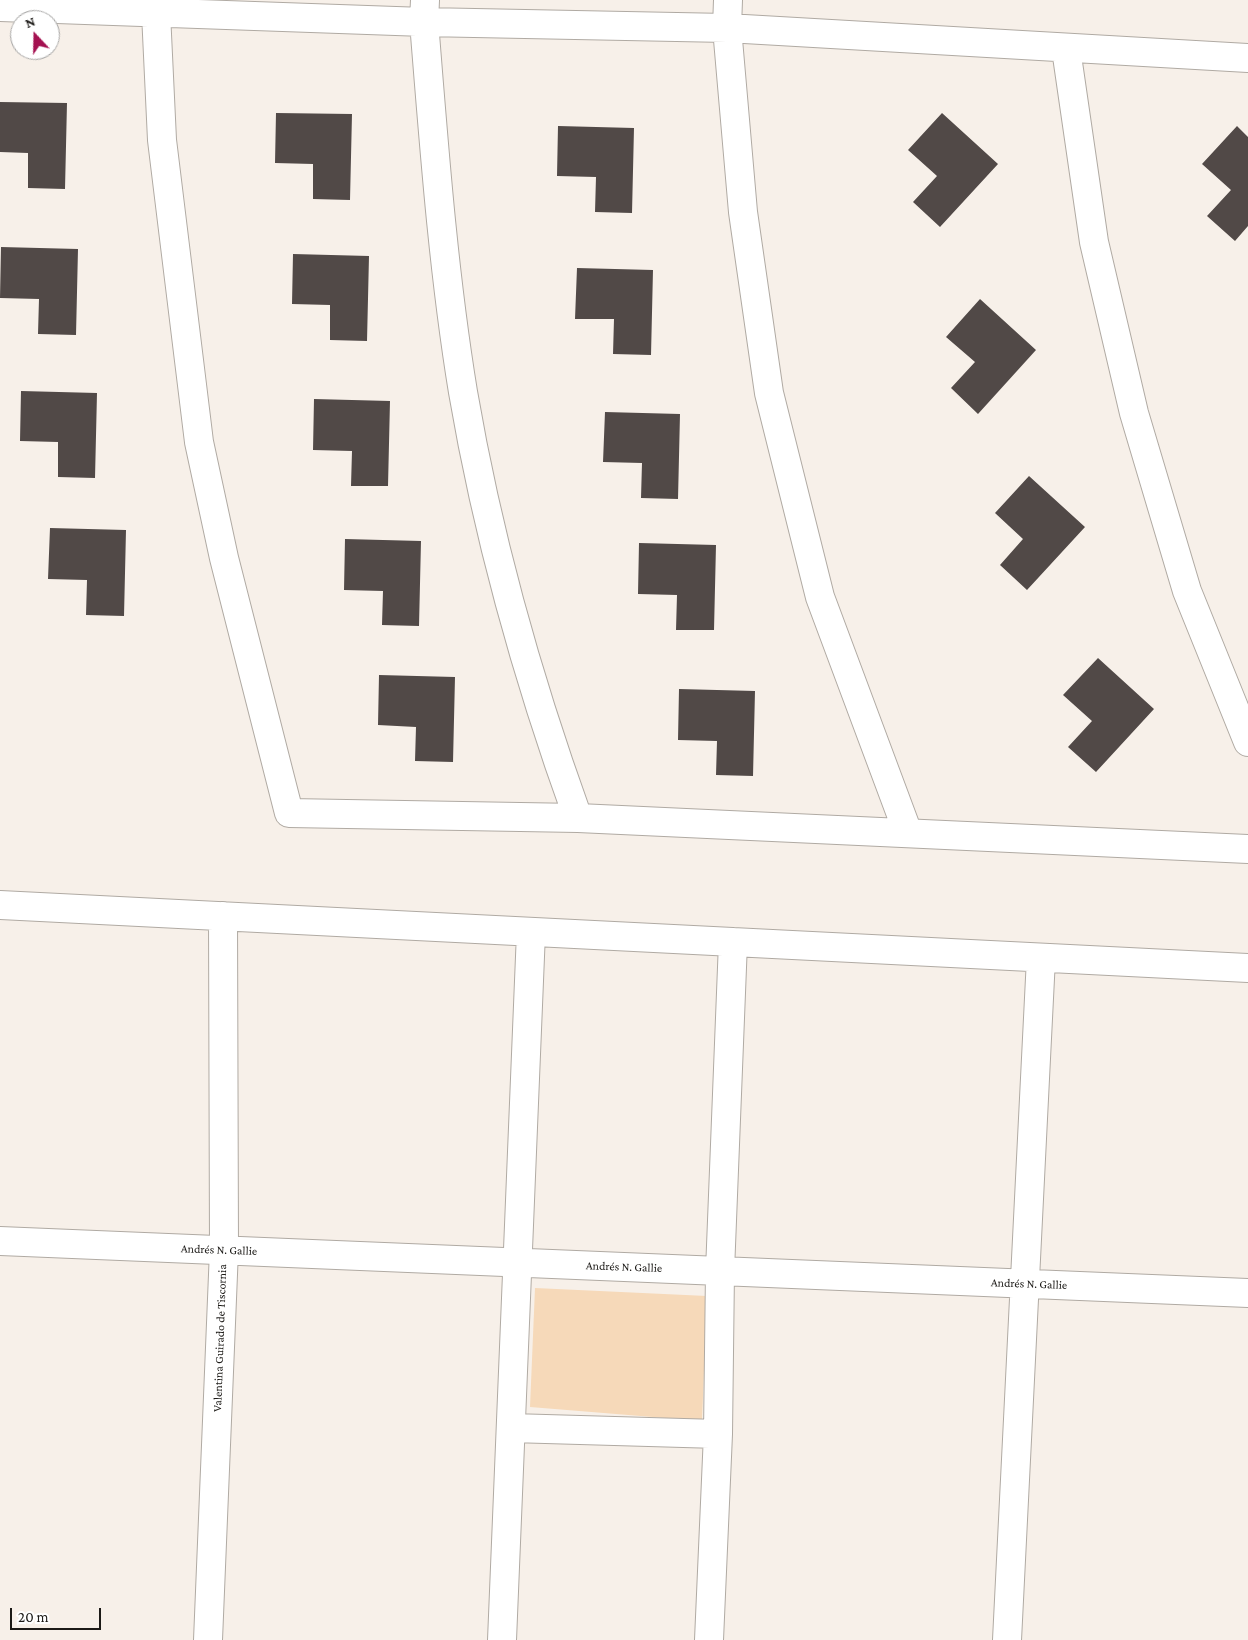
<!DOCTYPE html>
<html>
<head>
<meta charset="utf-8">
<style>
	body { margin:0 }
	#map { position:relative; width:1248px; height:1640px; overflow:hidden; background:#f7f0e9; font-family:"Crimson Pro",serif }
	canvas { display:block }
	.north { position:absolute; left:10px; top:10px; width:50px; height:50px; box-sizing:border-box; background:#fff; border:1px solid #a4a3a2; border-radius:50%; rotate:339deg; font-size:14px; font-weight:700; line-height:20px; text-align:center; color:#1c1a17 }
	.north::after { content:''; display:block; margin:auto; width:18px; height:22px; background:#a41151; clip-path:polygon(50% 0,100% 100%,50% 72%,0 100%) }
	.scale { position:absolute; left:10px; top:1608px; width:91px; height:22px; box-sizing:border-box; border:2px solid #1c1a17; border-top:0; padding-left:6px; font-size:15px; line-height:18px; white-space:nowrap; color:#1c1a17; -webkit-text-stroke:4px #fff; paint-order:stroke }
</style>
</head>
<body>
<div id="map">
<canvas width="1248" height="1640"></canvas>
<div class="north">N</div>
<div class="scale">20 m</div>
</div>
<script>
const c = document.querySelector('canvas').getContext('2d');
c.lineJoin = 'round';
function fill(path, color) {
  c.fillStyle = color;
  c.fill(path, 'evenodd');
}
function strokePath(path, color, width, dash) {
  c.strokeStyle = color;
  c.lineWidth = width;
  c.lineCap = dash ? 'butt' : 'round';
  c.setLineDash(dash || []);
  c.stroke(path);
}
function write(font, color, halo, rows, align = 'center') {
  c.font = font + ' "Crimson Pro",serif';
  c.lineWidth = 5;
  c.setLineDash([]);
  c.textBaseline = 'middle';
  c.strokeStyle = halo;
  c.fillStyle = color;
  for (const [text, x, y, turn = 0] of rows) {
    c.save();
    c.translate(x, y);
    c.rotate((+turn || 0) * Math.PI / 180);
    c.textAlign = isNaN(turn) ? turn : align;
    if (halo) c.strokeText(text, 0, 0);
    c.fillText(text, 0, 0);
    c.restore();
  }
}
fill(new Path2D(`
	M535,1288L707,1296L702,1421L530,1407Z`), '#f6d9b9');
fill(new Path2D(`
	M0,102L67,103L65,189L28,188V153L0,152Z
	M276,113L352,114L350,200L313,199V164L275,163Z
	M942,113L998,164L940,227L913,202L937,176L908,150Z
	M558,126L634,128L632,213L595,212L596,177L557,176Z
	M1237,126L1248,137V226L1235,241L1207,216L1231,190L1202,164Z
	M1,247L78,249L76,335L38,334L39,299L0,298Z
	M293,254L369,256L367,341L330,340V305L292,304Z
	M577,268L653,270L651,355L613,354L614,319H575Z
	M980,299L1036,350L978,414L951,388L975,362L946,337Z
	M21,391L97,393L95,478L58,477V442L20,441Z
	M314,399L390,401L388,486H351L352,451L313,450Z
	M605,412L680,414L678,499L641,498L642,463L603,462Z
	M1029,476L1085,527L1027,590L1000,565L1023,539L995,513Z
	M50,528L126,530L124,616L86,615L87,580L48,579Z
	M345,539L421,541L419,626L382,625L383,591L344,590Z
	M639,543L716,545L714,630H676L677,595L638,594Z
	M1098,658L1154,709L1096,772L1068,747L1092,721L1063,695Z
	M379,675L455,677L453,762L415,761L416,727L378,725Z
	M679,689L755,691L753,776L716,775L717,741L678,740Z`), '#514947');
const minor = new Path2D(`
	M425,0L424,22C434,146 443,270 463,392C488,538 528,680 578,818
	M728,0L727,28L743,212L769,393L820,597L908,833
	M0,7L424,22L727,28L1248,58
	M156,13L162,140L199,442L224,558L289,813L578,818L1248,849
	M1066,49L1094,242L1134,413L1187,591L1248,742
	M0,905L1248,968
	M0,1241L1248,1293
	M511,1428L718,1434
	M208,1640L224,1250L223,916
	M502,1640L531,932
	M709,1640L718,1434L720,1271L733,942
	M1007,1640L1041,958`);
strokePath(minor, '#b0aaa3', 30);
strokePath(minor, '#fff', 28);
write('12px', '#1c1a17', '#fff', [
	["Andrés N. Gallie",219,1250,2],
	["Andrés N. Gallie",624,1267,2],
	["Andrés N. Gallie",1029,1284,2],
	["Valentina Guirado de Tiscornia",220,1338,-88]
]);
</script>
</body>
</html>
